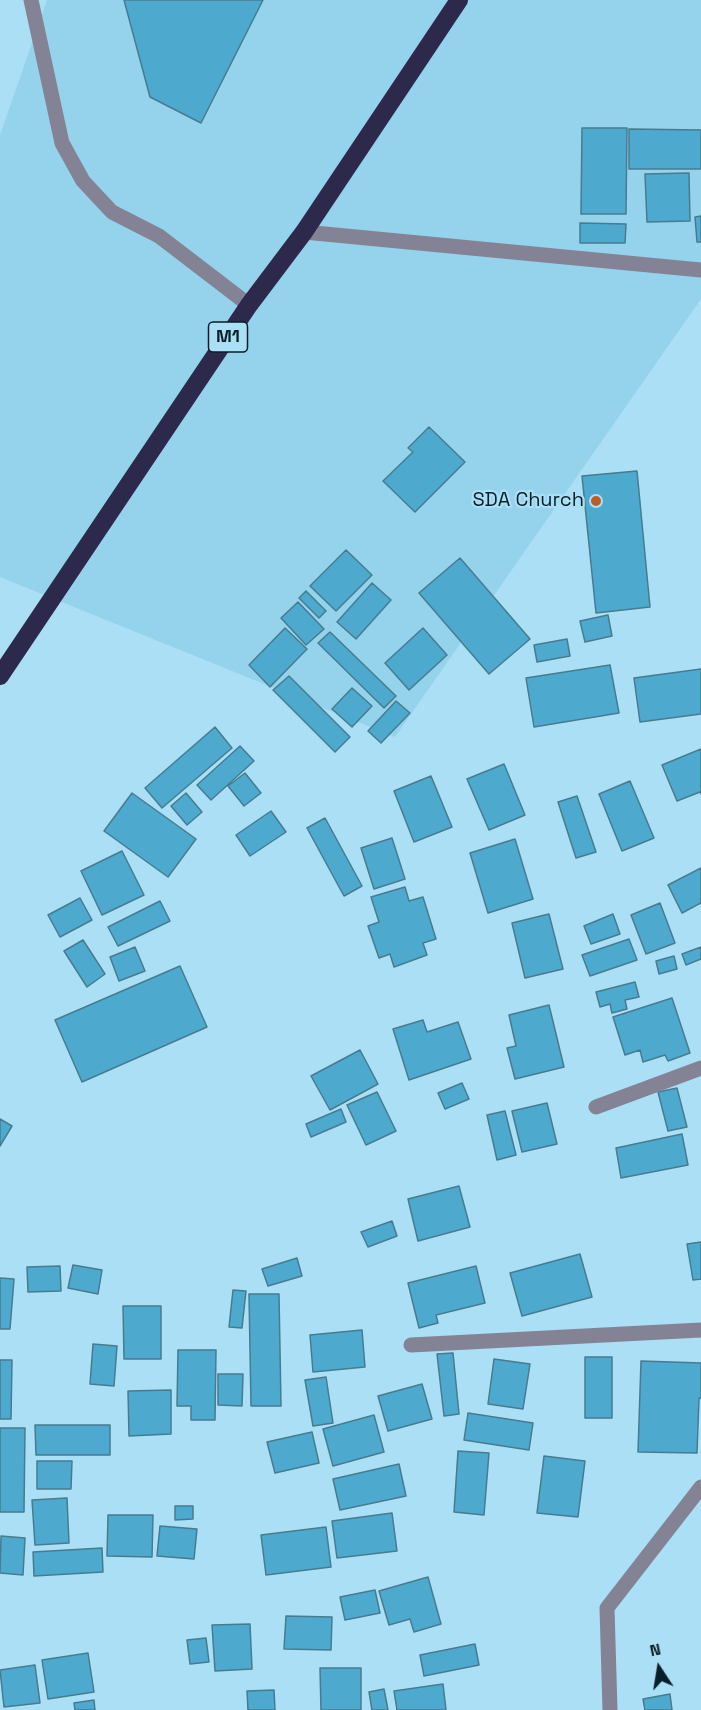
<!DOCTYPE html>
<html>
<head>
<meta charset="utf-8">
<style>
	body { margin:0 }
	#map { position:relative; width:701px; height:1710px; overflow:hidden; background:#aadff6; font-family:"Space Grotesk",sans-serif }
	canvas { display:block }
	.north { position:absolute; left:629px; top:1638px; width:60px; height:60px; -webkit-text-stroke:4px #aadff6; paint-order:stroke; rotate:348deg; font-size:16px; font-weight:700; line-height:24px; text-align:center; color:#091f27 }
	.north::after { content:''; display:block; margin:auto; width:21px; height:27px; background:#091f27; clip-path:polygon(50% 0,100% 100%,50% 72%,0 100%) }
</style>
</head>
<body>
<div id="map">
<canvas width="701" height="1710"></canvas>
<div class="north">N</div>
</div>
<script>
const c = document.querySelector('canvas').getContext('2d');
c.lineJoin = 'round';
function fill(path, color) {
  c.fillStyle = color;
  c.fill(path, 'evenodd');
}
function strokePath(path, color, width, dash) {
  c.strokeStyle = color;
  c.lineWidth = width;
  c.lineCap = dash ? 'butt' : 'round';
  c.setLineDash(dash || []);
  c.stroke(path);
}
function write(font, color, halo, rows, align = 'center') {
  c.font = font + ' "Space Grotesk",sans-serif';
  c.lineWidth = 4.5;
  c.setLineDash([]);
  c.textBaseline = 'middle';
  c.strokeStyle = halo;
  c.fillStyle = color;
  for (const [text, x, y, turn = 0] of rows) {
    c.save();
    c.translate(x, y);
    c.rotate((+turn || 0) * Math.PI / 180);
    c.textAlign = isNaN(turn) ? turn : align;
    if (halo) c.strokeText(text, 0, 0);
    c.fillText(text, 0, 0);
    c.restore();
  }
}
fill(new Path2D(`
	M47,0H701V299L395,737L0,577V135Z`), '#95d2ec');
const building = new Path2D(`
	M124,0H263L201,123L150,97Z
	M582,128H627L626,214H581Z
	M629,129L701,130V169H629Z
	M689,173L690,221L647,222L645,174Z
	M701,216V242H697L695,217Z
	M580,223L626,224L625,243H580Z
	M429,427L465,462L415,512L383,481L413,452L408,448Z
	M637,471L650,607L596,613L582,476Z
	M346,550L372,575L336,611L310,586Z
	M460,558L530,639L489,674L419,593Z
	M372,583L391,600L356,639L337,622Z
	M306,591L326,611L319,618L299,598Z
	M298,602L324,629L306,645L281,618Z
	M608,615L612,636L585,642L580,621Z
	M285,628L307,649L270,687L249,665Z
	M423,628L447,655L409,690L385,663Z
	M330,632L396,696L384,708L318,643Z
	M567,639L570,656L537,662L534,645Z
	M610,665L619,713L534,727L526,678Z
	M701,669V714L640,722L634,678Z
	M289,676L350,737L335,752L273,690Z
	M352,688L372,706L352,727L332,709Z
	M396,701L410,713L381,743L368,731Z
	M215,727L232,748L162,808L145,788Z
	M240,746L254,761L211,800L197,785Z
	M701,749V794L700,792L677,801L662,765Z
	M504,764L525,815L489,830L467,779Z
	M245,773L261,793L244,806L228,786Z
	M431,776L452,827L414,842L394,791Z
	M630,781L654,838L622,851L599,794Z
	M132,793L196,839L168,877L104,831Z
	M186,793L202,812L187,825L171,806Z
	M577,796L596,852L576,858L558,802Z
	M271,811L286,832L250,856L236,835Z
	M325,818L362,886L344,896L307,828Z
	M392,838L405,879L374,889L361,848Z
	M515,839L533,899L488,913L470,853Z
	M122,851L144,895L102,915L81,871Z
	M701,868V903L682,913L668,885Z
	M405,887L409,901L423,897L436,939L423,943L427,955L394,967L390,954L379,958L368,926L379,922L371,897Z
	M80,898L92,920L60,937L48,915Z
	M160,901L170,921L118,946L108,927Z
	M660,903L675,943L646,954L631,915Z
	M549,914L563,969L525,978L512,923Z
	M613,914L620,934L591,944L584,926Z
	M629,939L637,960L590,976L582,955Z
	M83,940L105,974L87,987L64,951Z
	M135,947L145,971L119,981L110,957Z
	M701,947V959L686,965L682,954Z
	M674,956L677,969L659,974L656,961Z
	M180,966L207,1027L82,1082L55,1020Z
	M635,982L639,997L625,1000L627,1009L612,1013L610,1004L600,1007L596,992Z
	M672,998L690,1053L668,1061L665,1055L643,1062L640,1050L625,1055L613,1017Z
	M549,1005L564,1067L515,1079L507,1048L516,1046L509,1015Z
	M423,1020L427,1032L458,1022L471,1059L409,1080L393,1029Z
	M360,1050L378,1084L330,1110L311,1076Z
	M462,1083L469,1099L445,1109L438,1093Z
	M677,1088L687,1127L668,1131L658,1092Z
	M377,1092L396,1131L366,1145L347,1105Z
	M547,1103L557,1144L522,1152L512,1111Z
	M341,1109L346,1122L311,1137L306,1124Z
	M505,1111L516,1155L497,1160L487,1115Z
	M0,1119L12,1126L0,1146Z
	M682,1134L688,1165L621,1178L616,1148Z
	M459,1186L470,1227L418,1241L408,1199Z
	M392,1221L397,1236L368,1247L361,1232Z
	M701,1242V1279L693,1280L687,1244Z
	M580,1254L592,1297L522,1316L510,1273Z
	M297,1258L302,1276L268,1286L262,1269Z
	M73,1265L102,1270L98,1294L68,1288Z
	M60,1266L61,1291L28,1292L27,1267Z
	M476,1266L485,1303L436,1315L438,1323L419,1328L408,1283Z
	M0,1278L14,1279L10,1329H0Z
	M233,1290L246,1291L242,1328L229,1327Z
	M249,1294H279L281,1406H251Z
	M123,1306H161V1359H124Z
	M362,1330L365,1367L313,1372L310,1335Z
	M93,1344L117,1346L114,1386L90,1384Z
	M178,1350H216L215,1420H191V1406H177Z
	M453,1353L459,1414L444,1416L437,1354Z
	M585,1357H612V1418H585Z
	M494,1359L530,1364L523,1409L488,1404Z
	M0,1360H12L11,1419H0Z
	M641,1361L701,1363V1398H699L697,1453L638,1452Z
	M218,1374H243L242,1406L218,1405Z
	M326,1377L333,1423L313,1426L305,1380Z
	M422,1384L432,1419L388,1431L378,1396Z
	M171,1390V1434L129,1436L128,1391Z
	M468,1413L533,1423L529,1450L464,1440Z
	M374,1415L384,1452L333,1466L323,1429Z
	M35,1425H110V1455H36Z
	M0,1428H25L24,1512H0Z
	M312,1432L319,1463L275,1473L267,1442Z
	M458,1451L489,1453L484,1515L454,1512Z
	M544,1456L585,1461L578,1517L537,1513Z
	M37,1461H72L71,1489H37Z
	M399,1464L406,1496L340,1510L333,1479Z
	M67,1498L69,1543L35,1545L32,1500Z
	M175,1506H193V1519L175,1520Z
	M392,1513L397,1551L337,1558L332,1521Z
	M108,1515H153L152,1557L107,1556Z
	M160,1526L197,1529L194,1559L157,1556Z
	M326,1527L331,1567L266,1575L261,1535Z
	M1,1536L25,1538L23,1575L0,1573Z
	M102,1548L103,1572L34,1576L33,1552Z
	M428,1577L441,1624L414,1632L410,1619L389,1625L379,1591Z
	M375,1590L380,1613L345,1620L340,1597Z
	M286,1616L332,1617L331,1650L284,1649Z
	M250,1624L252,1669L215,1671L212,1625Z
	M206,1638L209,1662L190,1664L187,1640Z
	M475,1644L479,1665L424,1676L420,1655Z
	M88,1653L94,1692L48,1699L42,1660Z
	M35,1665L40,1703L4,1707L0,1670Z
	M320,1668H361V1710H321Z
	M443,1684L446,1710H397L394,1691Z
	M384,1689L388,1710H372L369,1692Z
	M274,1690L275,1710H248L247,1691Z
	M670,1694L672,1710H645L643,1699Z
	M94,1700L95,1710H75L74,1703Z`);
fill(building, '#4daace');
strokePath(building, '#487b90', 1.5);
strokePath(new Path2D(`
	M31,0L62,143L83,181L112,212L159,236L249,305
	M304,232L701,270
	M596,1107L701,1068
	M411,1345L701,1330
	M610,1710L607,1608L701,1487`), '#848396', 15);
strokePath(new Path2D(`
	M0,676L249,305L304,232L459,0`), '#2d294d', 18);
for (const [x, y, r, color] of [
	[596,501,6,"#bf5c24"]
]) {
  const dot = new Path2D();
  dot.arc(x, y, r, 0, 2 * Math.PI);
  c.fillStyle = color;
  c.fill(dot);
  strokePath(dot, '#aadff6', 2);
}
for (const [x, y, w] of [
	[228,337,39]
]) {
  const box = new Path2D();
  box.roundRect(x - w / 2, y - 15, w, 30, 4.5);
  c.fillStyle = '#aadff6';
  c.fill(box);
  strokePath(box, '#091f27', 1.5);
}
write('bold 18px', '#091f27', null, [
	["M1",228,337]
]);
write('20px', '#091f27', '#aadff6', [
	["SDA Church",584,501]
], 'right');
</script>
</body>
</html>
